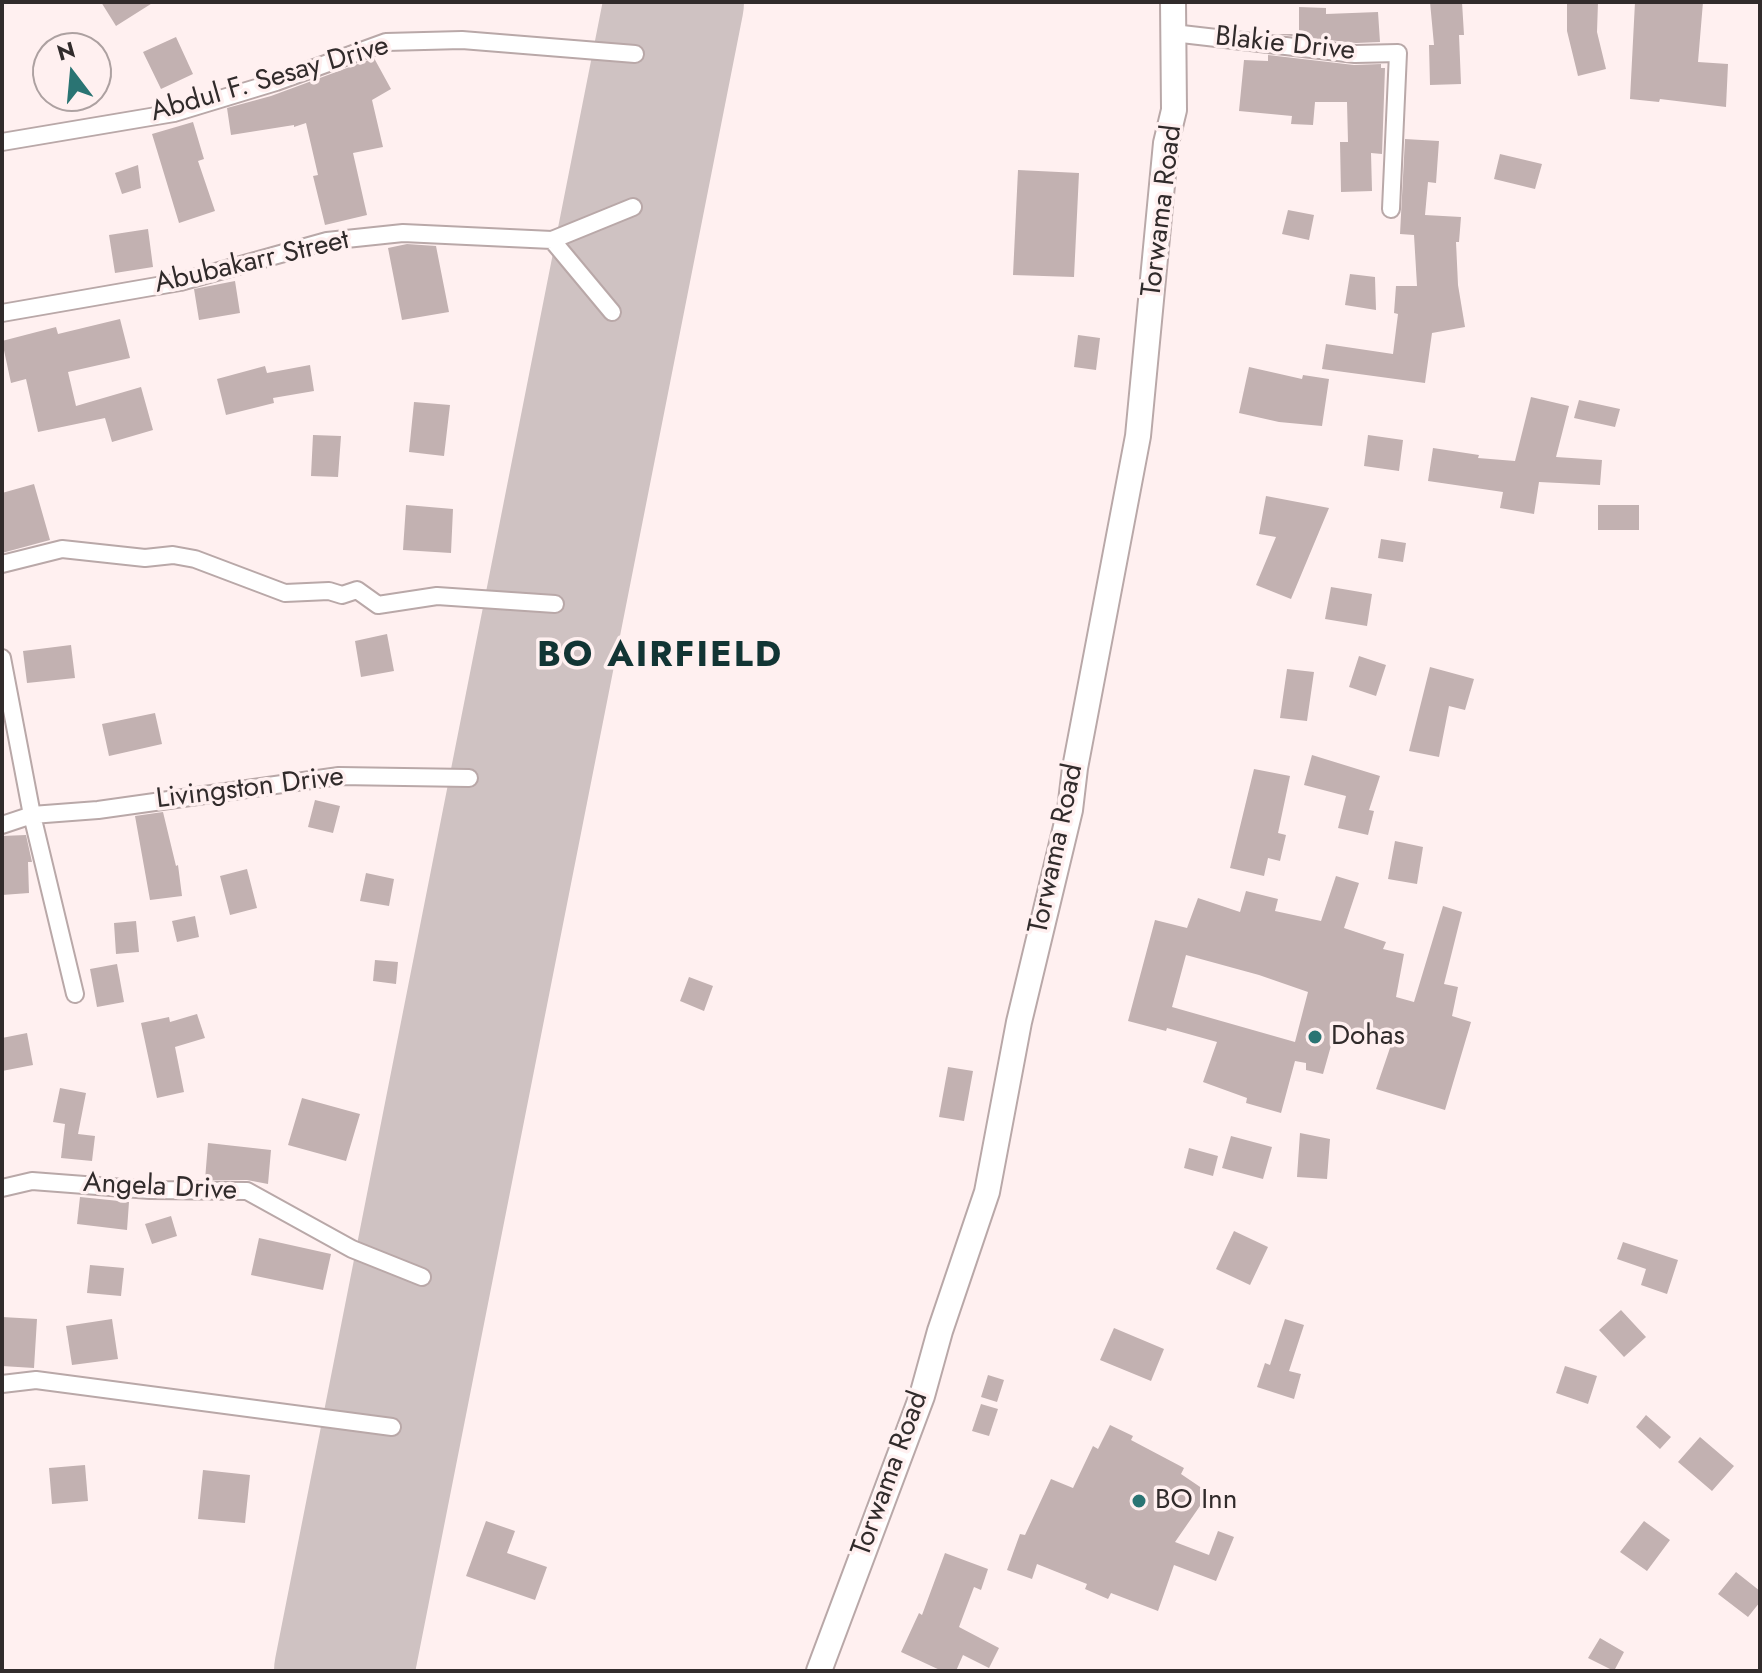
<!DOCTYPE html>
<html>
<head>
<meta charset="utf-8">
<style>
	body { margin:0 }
	#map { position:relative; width:1762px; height:1673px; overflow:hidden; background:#fff0f0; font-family:Jost,sans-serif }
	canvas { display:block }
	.frame { position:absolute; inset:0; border:4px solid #312b2b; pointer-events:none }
	.north { position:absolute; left:32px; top:32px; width:80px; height:80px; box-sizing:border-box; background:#fff0f0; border:2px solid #ada1a1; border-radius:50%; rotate:344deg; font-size:22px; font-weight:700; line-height:32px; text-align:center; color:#312b2b }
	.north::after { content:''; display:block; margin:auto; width:28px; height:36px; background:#2a7473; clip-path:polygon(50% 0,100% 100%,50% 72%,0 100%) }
</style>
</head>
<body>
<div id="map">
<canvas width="1762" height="1673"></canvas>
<div class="frame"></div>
<div class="north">N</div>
</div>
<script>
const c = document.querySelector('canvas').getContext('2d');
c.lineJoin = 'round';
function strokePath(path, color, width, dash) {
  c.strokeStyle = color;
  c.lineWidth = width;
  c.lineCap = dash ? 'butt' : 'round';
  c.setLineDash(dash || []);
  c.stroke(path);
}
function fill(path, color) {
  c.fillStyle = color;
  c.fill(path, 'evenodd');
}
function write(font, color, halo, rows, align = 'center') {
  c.font = font + ' Jost,sans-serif';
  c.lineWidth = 7;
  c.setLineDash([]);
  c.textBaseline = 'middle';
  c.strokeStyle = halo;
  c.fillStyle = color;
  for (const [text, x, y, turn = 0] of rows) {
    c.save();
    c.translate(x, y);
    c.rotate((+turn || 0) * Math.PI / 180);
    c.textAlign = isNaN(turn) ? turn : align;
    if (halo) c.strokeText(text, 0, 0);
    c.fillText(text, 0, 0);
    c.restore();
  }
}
strokePath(new Path2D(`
	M344,1671L674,2`), '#cfc2c2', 140);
fill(new Path2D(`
	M101,2H154L116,26Z
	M1430,2H1462L1464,35H1459L1461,84L1430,85L1429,45H1434Z
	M1567,2H1598L1597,32L1606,69L1578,76L1567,31Z
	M1635,2H1703L1698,62L1728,64L1726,107L1660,99L1659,102L1630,99Z
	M1299,7L1326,8V14L1378,12L1380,42L1356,43L1274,34H1299Z
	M176,37L193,74L161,89L143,52Z
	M1268,55L1354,65L1381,64V68H1385L1382,154L1371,153L1372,191L1341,192L1340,142H1348L1347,102H1315L1313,125L1291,124L1292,116L1239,111L1244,60L1268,61Z
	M374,58L391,89L372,100L383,147L353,153L367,215L325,225L313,176L318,175L306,123L294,127V125L231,135L227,108L271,96Z
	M193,122L204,159L198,161L215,211L179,223L152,134Z
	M1405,139L1439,141L1436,183L1428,182L1425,215L1461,217L1459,242H1456L1458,285L1465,327L1432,333L1425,383L1322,369L1326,344L1393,354L1398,314L1394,313L1396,286H1417L1414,235L1400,234Z
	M1500,154L1542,164L1535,189L1494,179Z
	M138,165L141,188L122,194L115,173Z
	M1018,170L1079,173L1074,277L1013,275Z
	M1288,210L1314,215L1309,240L1282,234Z
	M148,229L153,267L115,273L109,235Z
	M407,244L436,246L449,312L402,320L388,248Z
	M1350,274L1375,277L1376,310L1345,305Z
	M235,281L240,313L199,320L194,289Z
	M120,319L130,358L68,372L76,406L141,387L153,430L112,442L105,418L38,432L26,379L11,383L2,341L56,327L58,334Z
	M1078,335L1100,338L1096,370L1074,367Z
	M310,365L314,391L273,398L274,403L226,415L217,379L265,366L267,373Z
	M1249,367L1302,379L1303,375L1329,379L1322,426L1279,422L1239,413Z
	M1531,397L1569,406L1556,457L1602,460L1600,485L1539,482L1534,514L1500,508L1503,492L1428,481L1433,448L1479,455L1478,458L1515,461Z
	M1579,400L1620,409L1615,427L1574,418Z
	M414,402L450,405L444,456L409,452Z
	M313,435L341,436L338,477L311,476Z
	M1368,435L1403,440L1399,471L1364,466Z
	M34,484L50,540L2,553V493Z
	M1266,496L1329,508L1291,599L1256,585L1276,537L1259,534Z
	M406,505L453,509L451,553L403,550Z
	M1598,505H1639V530H1598Z
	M1381,539L1406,543L1403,562L1378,558Z
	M1331,587L1372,594L1367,626L1325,619Z
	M387,634L394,671L361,677L355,641Z
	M71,645L75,678L27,683L23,651Z
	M1359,656L1386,665L1376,696L1349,687Z
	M1430,667L1474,679L1465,710L1449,706L1439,757L1409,751Z
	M1287,669L1314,672L1307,721L1280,718Z
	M155,713L162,744L109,756L102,724Z
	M1312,755L1380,776L1369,810L1374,811L1368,835L1338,828L1346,796L1304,785Z
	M1254,769L1290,776L1278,833L1286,835L1280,861L1268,858L1264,876L1230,868Z
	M315,800L340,806L333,833L308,827Z
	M163,812L176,866L178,865L182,896L150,900L135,816Z
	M26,835L32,862H28L29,893L2,895V836Z
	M1395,841L1423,847L1417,884L1388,879Z
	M247,869L257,908L230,915L220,876Z
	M366,873L394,879L389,906L360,901Z
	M1336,876L1359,883L1344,928L1386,942L1383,949L1404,954L1396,997L1414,1002L1443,906L1462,912L1444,984L1458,987L1452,1016L1471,1022L1445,1110L1376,1089L1392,1042L1336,1028L1323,1074L1306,1070V1063L1295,1061L1281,1113L1246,1103L1247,1098L1203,1082L1217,1042L1167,1028L1166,1031L1128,1021L1155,920L1187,928L1198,898L1240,912L1246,891L1278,899L1275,911L1321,921ZM1186,955L1259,975L1308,992L1295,1042L1172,1007Z
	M195,916L199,937L177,942L172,921Z
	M136,921L139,952L116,954L114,923Z
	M375,960L398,962L396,984L373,981Z
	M117,964L124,1002L97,1007L90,969Z
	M689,977L713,986L704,1011L680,1001Z
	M197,1014L205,1038L175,1047L184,1092L157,1098L141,1023L169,1017L170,1022Z
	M27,1033L33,1065L2,1071V1038Z
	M948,1067L973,1071L964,1121L939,1117Z
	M60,1088L86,1093L78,1134L95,1136L92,1161L61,1158L65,1124L53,1122Z
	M302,1098L360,1114L346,1161L288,1145Z
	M1300,1133L1330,1139L1327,1179L1297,1177Z
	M1231,1136L1272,1147L1263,1179L1222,1168Z
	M208,1143L271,1150L268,1184L247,1180H205Z
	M1189,1148L1218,1156L1213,1176L1184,1168Z
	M80,1197L129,1202L127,1230L77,1224Z
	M171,1216L177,1236L152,1244L145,1224Z
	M1234,1231L1268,1247L1250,1285L1216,1269Z
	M259,1238L331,1254L323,1290L251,1275Z
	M1623,1242L1678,1260L1667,1294L1641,1285L1646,1269L1617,1259Z
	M90,1265L124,1268L121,1296L87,1293Z
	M1621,1310L1646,1337L1624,1357L1599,1330Z
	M2,1317L37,1319L34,1368L2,1366Z
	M112,1319L118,1359L72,1365L66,1326Z
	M1285,1319L1304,1325L1289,1371L1301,1374L1294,1399L1257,1387L1265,1363L1270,1365Z
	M1114,1328L1164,1349L1151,1381L1100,1360Z
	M1565,1366L1597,1376L1588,1404L1556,1393Z
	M988,1375L1004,1380L997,1402L981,1397Z
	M981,1404L998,1409L989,1436L972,1431Z
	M1646,1415L1671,1437L1660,1449L1636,1427Z
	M1110,1425L1133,1436L1131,1440L1184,1468L1181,1474L1209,1493L1175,1542L1209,1555L1218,1531L1234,1537L1216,1581L1174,1565L1158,1611L1111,1593L1108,1599L1085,1589L1087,1584L1037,1564L1032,1579L1007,1570L1020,1534L1025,1535L1051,1479L1073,1488L1093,1446L1098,1449Z
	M1700,1437L1734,1466L1712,1491L1678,1462Z
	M85,1465L88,1501L52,1504L49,1468Z
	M203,1470L250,1475L245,1523L198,1519Z
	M486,1521L515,1531L507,1553L547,1567L535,1600L466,1576Z
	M1644,1521L1670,1540L1647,1571L1620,1552Z
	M945,1553L988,1569L981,1590L974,1587L959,1627L999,1648L989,1668L963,1655L956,1671H942L901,1652L919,1613L922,1615Z
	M1736,1572L1760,1591V1602L1748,1617L1718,1594Z
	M1600,1638L1624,1652L1614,1671L1588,1658Z`), '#c2b1b1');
const street = new Path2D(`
	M1173,33L1355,54L1398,53L1391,209
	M2,142L174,113L276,82L386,42L462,40L635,54
	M612,312L552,240L633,207
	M2,313L180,282L327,241L403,233L552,240
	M2,564L62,549L145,558L173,555L195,559L285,593L329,591L342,595L357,590L378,605L437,596L555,604
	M2,658L32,815L75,994
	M2,825L32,815L98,810L339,776L469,778
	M2,1188L32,1181L150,1190L247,1191L352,1249L422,1277
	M2,1384L36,1380L392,1427`);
const secondary = new Path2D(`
	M819,1671L922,1396L940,1331L987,1192L1019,1022L1070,810L1075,768L1138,436L1166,143L1174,110L1173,2`);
strokePath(street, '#b9a8a8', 20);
strokePath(secondary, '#b9a8a8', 28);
strokePath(street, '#fff', 16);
strokePath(secondary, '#fff', 24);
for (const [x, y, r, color] of [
	[1315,1037,8,"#2a7473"],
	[1139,1501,8,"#2a7473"]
]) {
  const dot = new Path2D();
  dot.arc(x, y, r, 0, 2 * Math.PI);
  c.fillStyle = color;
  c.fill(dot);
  strokePath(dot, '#fff0f0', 3);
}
write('28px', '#312b2b', '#fff0f0', [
	["Blakie Drive",1285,45,6],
	["Abdul F. Sesay Drive",270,80,-16],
	["Torwama Road",1163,211,-83],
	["Abubakarr Street",252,263,-13],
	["Livingston Drive",250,789,-7],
	["Torwama Road",1057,849,-78],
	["Angela Drive",160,1188,3],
	["Torwama Road",891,1474,-70]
]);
write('28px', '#312b2b', '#fff0f0', [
	["Dohas",1331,1037],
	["BO Inn",1155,1501]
], 'left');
c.letterSpacing = '2px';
write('bold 36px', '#123534', '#fff0f0', [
	["BO AIRFIELD",660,657]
]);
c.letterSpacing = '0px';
</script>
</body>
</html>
